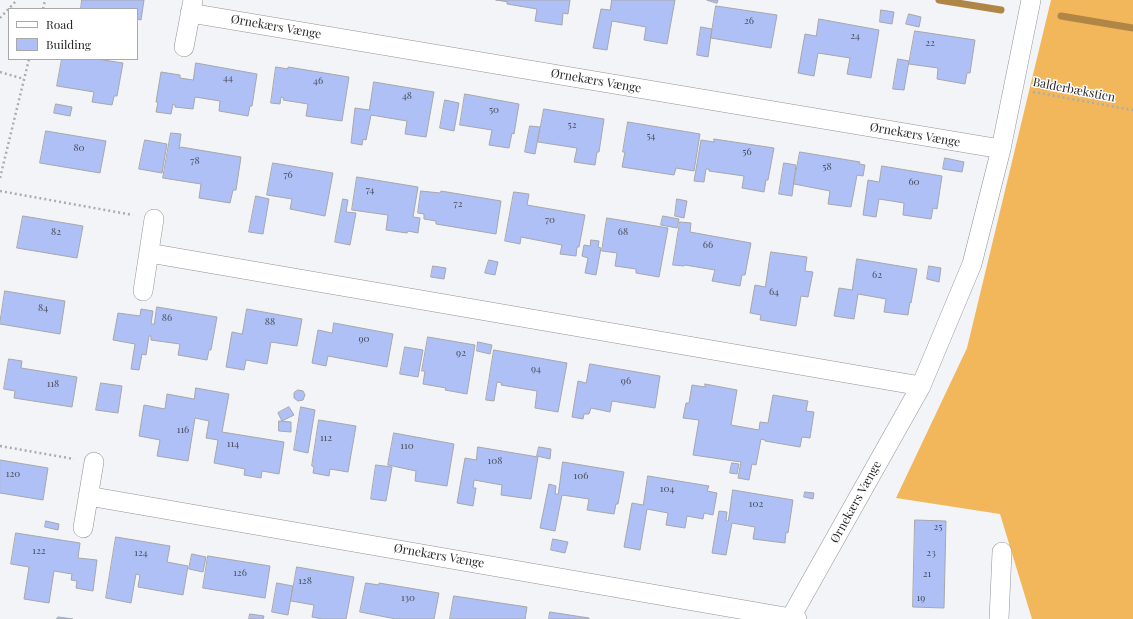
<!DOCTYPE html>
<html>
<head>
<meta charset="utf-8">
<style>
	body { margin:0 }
	#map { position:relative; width:1133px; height:619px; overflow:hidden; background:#f2f4f7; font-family:"Playfair Display",serif }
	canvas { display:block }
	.legend { position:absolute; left:8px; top:8px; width:130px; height:52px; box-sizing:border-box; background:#fff; border:1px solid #a9a9a9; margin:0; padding:5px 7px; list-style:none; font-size:12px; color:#272728 }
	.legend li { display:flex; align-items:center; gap:8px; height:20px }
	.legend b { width:20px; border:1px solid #a9a9a9 }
</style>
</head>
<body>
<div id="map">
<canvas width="1133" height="619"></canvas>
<ul class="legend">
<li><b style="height:5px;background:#fff"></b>Road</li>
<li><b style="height:11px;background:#aec0f5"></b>Building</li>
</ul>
</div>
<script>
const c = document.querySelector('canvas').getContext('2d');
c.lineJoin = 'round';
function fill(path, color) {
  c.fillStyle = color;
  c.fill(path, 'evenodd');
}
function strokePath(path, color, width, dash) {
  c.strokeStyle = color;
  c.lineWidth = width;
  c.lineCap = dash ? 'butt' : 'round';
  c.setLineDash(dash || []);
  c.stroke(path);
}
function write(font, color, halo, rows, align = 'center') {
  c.font = font + ' "Playfair Display",serif';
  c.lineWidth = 3;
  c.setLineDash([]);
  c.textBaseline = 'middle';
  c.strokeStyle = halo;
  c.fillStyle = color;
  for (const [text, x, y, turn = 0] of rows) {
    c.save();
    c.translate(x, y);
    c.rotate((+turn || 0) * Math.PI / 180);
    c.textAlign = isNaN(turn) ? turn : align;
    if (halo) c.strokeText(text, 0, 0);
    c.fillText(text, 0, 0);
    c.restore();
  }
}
fill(new Path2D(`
	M1051,0H1133V619H1032L1000,514L896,498L967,348Z`), '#f2b75a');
strokePath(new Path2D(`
	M939,0L1001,10
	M1061,16L1133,28`), '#af8645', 7);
const building = new Path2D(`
	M82,0H144L141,20L137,19V9H81Z
	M496,0H570L568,14L563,13L562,25L535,21L537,9L507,4V2Z
	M612,0H675L667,44L644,40L646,27L612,21L607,50L593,48L601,9L610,10Z
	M707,0H718L717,3Z
	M716,6L777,15L771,48L711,38Z
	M881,10L894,12L892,24L880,22Z
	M909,14L921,17L919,27L906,24Z
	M819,19L879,30L871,78L847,74L850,58L818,53L814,76L798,73L805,34L816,36Z
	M701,27L712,29L708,57L697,55Z
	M915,31L975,40L970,73H967L965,84L937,79L938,68L909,64Z
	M62,59H97L123,63L117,96H114L112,105L92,102L94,92L57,86Z
	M898,59L909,61L904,90L893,89Z
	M196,63L257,74L252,106H250L248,116L219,111L220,101L195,97L193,109L175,107V105L173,104L171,114L156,112L158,102H156L161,72L180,75V78L193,80Z
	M276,67L288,69V67L349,77L342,121L306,116L308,104L283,100L284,98L281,97L280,104L271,103Z
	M374,82L434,92L426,137L405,134L407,121L371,115L366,140L363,139L362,145L351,143L355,108L369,110Z
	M465,94L519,104L514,134L512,133L509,148L489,145L492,130L460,125Z
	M445,100L459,103L454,131L440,128Z
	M56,104L72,107L70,116L54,113Z
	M544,109L604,119L599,152H597L595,165L574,162L577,148L538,142Z
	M628,122L700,134L694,171L676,168L674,175L622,167L625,152H623Z
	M530,126L540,127L535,154L525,152Z
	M46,131L106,141L100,173L40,163Z
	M171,133L181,134L179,149L181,147L241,157L236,190H233L230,203L199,198L201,184L163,178Z
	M714,139L774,148L768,180H766L764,192L742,188L744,176L709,171V169H706L704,182L694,181L701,140L714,142Z
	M145,140L167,144L162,173L139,169Z
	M800,152L860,162L859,164L865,165L863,176L857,175L851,207L828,204L830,191L794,184Z
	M945,158L964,162L962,172L943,169Z
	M273,163L333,173L325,216L290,209L292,199L267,195Z
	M784,163L796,165L792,196L779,194Z
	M882,166L942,176L937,209L933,208L931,219L903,215L904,203L879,199L876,217L863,215L868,180L879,182Z
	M357,177L418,187L413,217L420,218L418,233L408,231L407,233L386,230L388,215L352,210Z
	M421,191L440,193L441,191L501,201L496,234L436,224V221L424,219V214L418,213Z
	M514,192L529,194L527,205L585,215L579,247H577L576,256L560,254L562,245L521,237L520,244L505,241Z
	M256,196L269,199L263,234L249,232Z
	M343,199L348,200L346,212L356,213L350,245L335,242Z
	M677,199L687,201L684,218L675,216Z
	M23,216L83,226L77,258L17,248Z
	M663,216L679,219L677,228L661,225Z
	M607,218L668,228L659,277L636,273V269L615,266L617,253L602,251Z
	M680,222L691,223L690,232L751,243L745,275H742L740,286L712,281L715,270L685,265L684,266L673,265Z
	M591,240L599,241L598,247L601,248L596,275L585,273L588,258L582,256L584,245L590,246Z
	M771,252L807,257L805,271L813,272L808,297L801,296L796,326L760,320L761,315L750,313L755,285L765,287Z
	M857,259L917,269L911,303L910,302L908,315L884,312L886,299L858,294L854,319L834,316L839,288L852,290Z
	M489,260L498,262L495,275L485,273Z
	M433,266L446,268L444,279L431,277Z
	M929,266L941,268L939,282L927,279Z
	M5,291L65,301L60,334L0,324Z
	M157,307L217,317L211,350H209L207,360L178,355L180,344L151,340V336H149L146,355L142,354L139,370L131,369L135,344L113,340L118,313L140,316L141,309L153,311L151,324H154Z
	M247,309L302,319L297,346L271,342L267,364L246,360L244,370L226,367L232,332L242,334Z
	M334,323L393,334L387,367L328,356L326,366L312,363L318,330L332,333Z
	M428,337L475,345L467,394L445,390L446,388L423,384L425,371H422Z
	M478,342L492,345L490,354L477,351Z
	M405,347L423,350L418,377L400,374Z
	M494,350L567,363L558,412L535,408L537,391L501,385L502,383L497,382L494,401L486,400Z
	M9,359L22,361L21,368L77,377L72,407L14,398L15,391L4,389Z
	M590,364L660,376L655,408L612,401L610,412L591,408L589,414H584L583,419L572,417L578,381L586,383Z
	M101,383L122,386L118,413L96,410Z
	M705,384L737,390L731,425L759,430L760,422L768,423L773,395L808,401L806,411L814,412L810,438L802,437L800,447L765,441V440L761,439L756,465L752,464L749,480L738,478L741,462L693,455L699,420L683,418L686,403H689L692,385L705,387Z
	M196,388L229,394L222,432L284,442L279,474L262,471L261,478L244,475L245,469L214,463L218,440L206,438L209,421L195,418L188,461L157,456L160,440L139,436L144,405L165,409L167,394L194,399Z
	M298,390L303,391L305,395L303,400L298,401L294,398V393Z
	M289,407L294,415L282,421L278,413Z
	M301,407L315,410L308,453L294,450Z
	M319,420L356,426L348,472L330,469L329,476L313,473L314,467L312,466Z
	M279,421L291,422V432L279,431Z
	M394,433L454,444L447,486L415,481L416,471L388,465Z
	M478,447L538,457L531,499L501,495L502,485L474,480L473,488H476L473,506L457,503L465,458L476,460Z
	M539,447L551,449L550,459L537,456Z
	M0,460L48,468L43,500L0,493Z
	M563,462L624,472L618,504H616L614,514L587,510L589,499L562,495L555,531L540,528L549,484L556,486L555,494H558Z
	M732,463L739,464L737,474L730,473Z
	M376,465L392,467L386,501L371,499Z
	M648,476L709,486L707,491L717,493L713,515L704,513L703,519L687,516L685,528L666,525L668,513L647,509L640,550L624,547L632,503L643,505Z
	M733,490L793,500L788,533L786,532L785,543L753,539L755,527L732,523L726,555L712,553L719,511L727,512L726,521H728Z
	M805,492L814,493L813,499L804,497Z
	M915,520L946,521L944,608L913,607Z
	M46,521L59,524L58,530L45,527Z
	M16,533L80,543L78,558L97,560L93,591L76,588L77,581L71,580L72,574L54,571L49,603L24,599L29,567L11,564Z
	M116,537L170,546L167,562L188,566L183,595L138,587L140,575L136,574L131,603L106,598Z
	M553,539L568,542L565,553L551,550Z
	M192,554L206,557L203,572L189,569Z
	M208,556L270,566L265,598L203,588Z
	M297,567L354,577L346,619H322L312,617L314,605L291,601Z
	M277,583L293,586L288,615L272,612Z
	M366,583L379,585V583L439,593L434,619H396L360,612Z
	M454,596L527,607L525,619H450Z
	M550,612L589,618V619H549Z
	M250,614L264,616L263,619H249Z
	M58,617L73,619H57Z`);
fill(building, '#aec0f5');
strokePath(building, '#a6a7ab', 1);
const street = new Path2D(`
	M190,13L1001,149
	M184,47L193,0
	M149,253L921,386
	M143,291L154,219
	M88,496L797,619
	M83,528L94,462
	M790,619L921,386L972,264L1001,149L1031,0
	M999,619L1002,552`);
strokePath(street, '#929396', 20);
strokePath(new Path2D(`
	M43,9L45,0
	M0,18L17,0
	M0,72L24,79
	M1033,92L1133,110
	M0,178L29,59
	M0,191L133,215
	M0,446L74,459`), '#abacaf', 2.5, [2, 3]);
strokePath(street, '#fff', 19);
write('10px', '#494d5b', null, [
	["26",749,21],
	["24",855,36],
	["22",930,43],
	["44",228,78],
	["46",318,81],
	["48",407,96],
	["50",494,110],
	["52",572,125],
	["54",651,136],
	["80",79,148],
	["56",747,152],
	["78",195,161],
	["58",827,167],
	["76",288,175],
	["60",914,182],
	["74",370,190],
	["72",458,204],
	["70",550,220],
	["82",56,232],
	["68",623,232],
	["66",708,245],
	["62",877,275],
	["64",774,292],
	["84",43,308],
	["86",167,318],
	["88",270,322],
	["90",364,339],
	["92",461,353],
	["94",536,369],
	["96",626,381],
	["118",53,384],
	["116",183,430],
	["112",326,438],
	["114",233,444],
	["110",407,446],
	["108",495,461],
	["120",13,474],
	["106",581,476],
	["104",667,489],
	["102",756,504],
	["25",938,527],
	["122",39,551],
	["124",141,553],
	["23",931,553],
	["126",240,573],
	["21",927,574],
	["128",305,581],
	["130",408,598],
	["19",921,598]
]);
write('12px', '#272728', '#fff', [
	["Ørnekærs Vænge",276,27,10],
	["Ørnekærs Vænge",596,81,10],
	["Balderbækstien",1074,90,11],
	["Ørnekærs Vænge",915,135,10],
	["Ørnekærs Vænge",856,502,-61],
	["Ørnekærs Vænge",439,556,10]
]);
</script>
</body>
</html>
